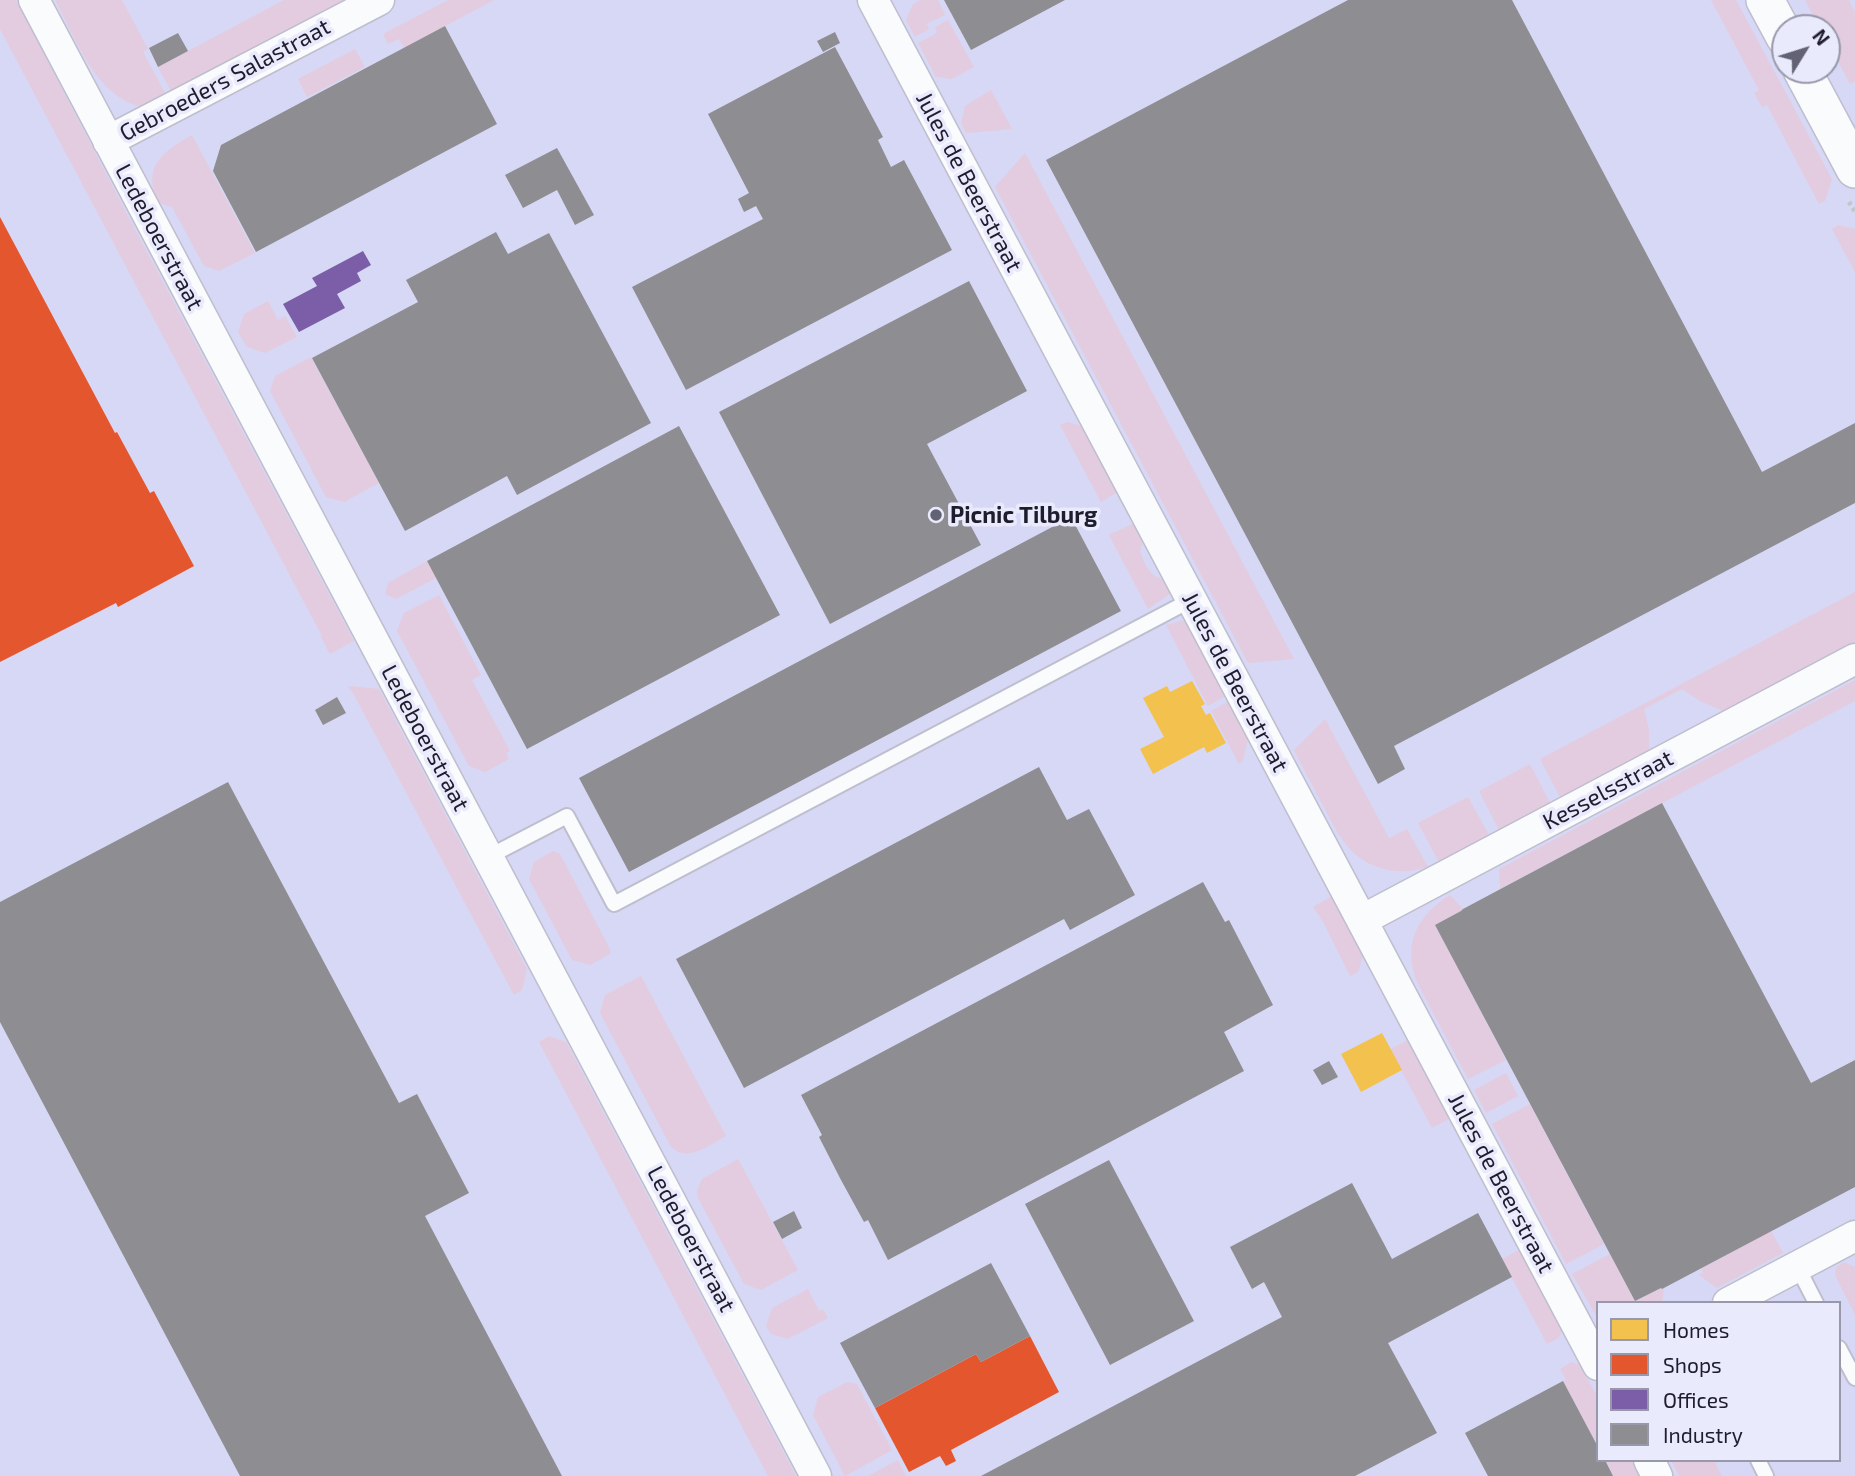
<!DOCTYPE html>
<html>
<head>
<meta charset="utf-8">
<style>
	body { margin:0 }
	#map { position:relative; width:1855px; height:1476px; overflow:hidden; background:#e1e2f1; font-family:"Exo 2",sans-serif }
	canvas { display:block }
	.legend { position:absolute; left:1596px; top:1301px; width:245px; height:161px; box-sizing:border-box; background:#e9eafc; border:2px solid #9898aa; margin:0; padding:9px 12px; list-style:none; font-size:21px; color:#1e1d2e }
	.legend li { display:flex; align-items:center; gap:14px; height:35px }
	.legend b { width:35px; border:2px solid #9898aa }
	.north { position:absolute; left:1771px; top:14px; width:70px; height:70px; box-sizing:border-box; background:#e9eafc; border:2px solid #9898aa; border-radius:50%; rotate:52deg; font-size:19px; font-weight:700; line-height:28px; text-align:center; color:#1e1d2e }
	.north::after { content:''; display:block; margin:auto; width:24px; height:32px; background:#626272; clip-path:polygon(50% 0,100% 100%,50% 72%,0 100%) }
</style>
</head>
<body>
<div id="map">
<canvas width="1855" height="1476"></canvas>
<ul class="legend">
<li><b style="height:19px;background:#f2c14e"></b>Homes</li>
<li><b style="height:19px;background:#e4572e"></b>Shops</li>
<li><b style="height:19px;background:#7b5ea7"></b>Offices</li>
<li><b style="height:19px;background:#8d8d92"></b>Industry</li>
</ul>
<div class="north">N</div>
</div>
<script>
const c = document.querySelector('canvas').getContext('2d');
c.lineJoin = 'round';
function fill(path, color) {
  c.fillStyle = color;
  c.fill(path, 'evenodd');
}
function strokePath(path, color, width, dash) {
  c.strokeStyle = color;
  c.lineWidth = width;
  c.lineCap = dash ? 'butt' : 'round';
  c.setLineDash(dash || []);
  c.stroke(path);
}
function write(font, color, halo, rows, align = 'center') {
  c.font = font + ' "Exo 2",sans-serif';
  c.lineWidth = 7;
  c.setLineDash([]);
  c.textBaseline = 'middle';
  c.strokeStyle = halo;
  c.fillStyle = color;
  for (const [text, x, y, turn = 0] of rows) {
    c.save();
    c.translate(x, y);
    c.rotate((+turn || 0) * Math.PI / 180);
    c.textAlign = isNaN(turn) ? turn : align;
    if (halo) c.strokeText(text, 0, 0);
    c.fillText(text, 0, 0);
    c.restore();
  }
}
fill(new Path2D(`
	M0,0H1855V1476H0ZM1785,28H1827V70H1785ZM1598,1303H1839V1460H1598Z`), '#d7d8f5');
fill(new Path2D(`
	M0,0H16L129,218L354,641L330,654L321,637L322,636L0,29Z
	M55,0H122L148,49L143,52L172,106C165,107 157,108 150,108C98,104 76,39 55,0Z
	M284,0H375L178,104L158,67Z
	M448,0H494L404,48L399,39L388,44L383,34Z
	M921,0H938L945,15L926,24L929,29L915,37L906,20L913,4Z
	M1711,0H1736L1832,179L1825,201L1819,204L1767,105L1762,107L1754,93L1759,90Z
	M1805,0H1849L1855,12V82L1850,84L1827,41V28H1820Z
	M948,20L974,67L952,79L936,77L918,43L937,33L935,27Z
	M355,49L365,67L307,97L298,79Z
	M991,90L1012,129L966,133L961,123L965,106Z
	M192,135L255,253L219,271L204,266L172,207L159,203C140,167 164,151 192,135Z
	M1025,153L1294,659L1248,663L995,187Z
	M1838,225L1855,229V272L1832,229Z
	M268,301L278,320L285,316L297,337L265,353L247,347L238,332L244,314Z
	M311,357L379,483L344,502L326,497L270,391L275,376Z
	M1067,422L1082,426L1118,492L1101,502L1060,425Z
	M1134,523L1143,541L1140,551C1145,564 1149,576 1163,579L1171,593L1148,609L1109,535Z
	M427,561L436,578L396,599L385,594L388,583Z
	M1855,592V641L1723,711L1700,701L1682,689L1644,709L1649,730V750L1560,797L1540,759Z
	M439,595L481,675L472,680L510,751L506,753L509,759L485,772L469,766L397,631L404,613Z
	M1185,620L1226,696L1208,706L1166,625Z
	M1855,680V701L1500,889L1499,869Z
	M351,686L379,689L527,969L522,990L514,995L353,693L350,689H349L348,687Z
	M1229,701L1248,739L1243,761L1239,764L1211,711Z
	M1325,719L1389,838L1407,829L1428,867C1397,877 1364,869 1344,842C1335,830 1329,816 1322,804C1313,786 1303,768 1294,750Z
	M1530,764L1550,803L1499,830L1479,791Z
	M1468,797L1489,835L1439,862L1418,823Z
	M553,851L560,854L610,949V954L590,965L572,960L529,879L534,862Z
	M1450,895L1463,909L1461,911L1436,926L1506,1060L1468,1079L1418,984C1401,946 1417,915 1450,895Z
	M1332,896L1363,956L1358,972L1350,976L1322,920L1313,907Z
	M641,976L726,1136C709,1145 689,1163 671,1147L600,1013L605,995Z
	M549,1036L566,1042L796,1476H768L539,1042Z
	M1408,1040L1449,1119L1432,1128L1390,1049Z
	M1506,1073L1518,1096L1486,1113L1474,1090Z
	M1530,1104L1604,1244L1566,1264L1492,1124Z
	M738,1159L798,1270L761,1290L744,1284L698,1198L697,1191L702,1179Z
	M1771,1231L1783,1253L1717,1288L1699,1275L1703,1273L1701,1269Z
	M1519,1250L1562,1330L1559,1338L1547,1344L1502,1259Z
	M1610,1254L1635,1301L1661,1288H1664L1662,1303H1598V1319L1572,1274Z
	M1842,1263H1846L1855,1267V1315L1835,1275L1836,1268Z
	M808,1289L819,1311L823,1309L828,1318L788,1339L771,1334L766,1326L772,1308Z
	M1572,1362L1580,1365L1598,1398V1447L1563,1381L1566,1380L1560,1369Z
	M847,1382L857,1384L892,1450L845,1476L813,1415L818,1397Z
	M898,1460L906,1476H868Z
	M1605,1460H1631L1640,1476H1613Z
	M1671,1460H1714L1722,1476H1679Z`), '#e3ccdf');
fill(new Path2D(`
	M1192,681L1205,704L1201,706L1206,715L1210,713L1226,743L1207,753L1204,747L1153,774L1140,749L1164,737L1143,698L1167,686L1170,692Z
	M1382,1033L1402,1070L1361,1092L1341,1054Z`), '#f2c14e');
fill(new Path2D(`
	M0,217L115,433L117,432L150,493L154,491L194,566L118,607L116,603L0,662Z
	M1030,1336L1059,1392L951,1450L956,1461L946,1466L940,1456L909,1472L875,1408L976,1354L981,1362Z`), '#e4572e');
fill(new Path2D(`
	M363,251L371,265L357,273L361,281L337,294L345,308L299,332L283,304L317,286L312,278Z`), '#7b5ea7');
fill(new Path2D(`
	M944,0H1065L971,50Z
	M1348,0H1512L1762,472L1855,423V503L1394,746L1405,769L1378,784L1046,160Z
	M445,26L497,124L256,252L213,171L221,145Z
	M835,32L840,43L823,52L817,41Z
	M178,33L188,51L158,67L149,48Z
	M835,47L883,137L878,140L891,167L904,160L952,250L686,390L632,287L763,219L756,206L744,212L738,199L749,193L708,114Z
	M557,148L594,215L575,225L557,190L523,208L505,175Z
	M496,232L508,254L549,233L651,423L517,495L507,476L405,531L312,358L418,302L406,280Z
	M969,281L1027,391L927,444L981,545L830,624L719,412Z
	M679,426L780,615L527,749L427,561Z
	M1071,517L1121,611L629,872L579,778Z
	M337,697L346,713L323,725L315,710Z
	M1039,767L1067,820L1089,809L1135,895L1070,930L1064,919L744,1088L676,959Z
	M228,782L399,1103L417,1094L469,1193L425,1216L562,1476H240L0,1022V902Z
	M1662,803L1811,1083L1855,1060V1187L1662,1289L1661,1288L1635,1301L1435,925L1461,911L1463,909Z
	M1203,882L1225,922L1229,920L1273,1005L1224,1032L1244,1071L888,1260L868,1220L864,1222L841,1180L819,1137L822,1135L801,1095Z
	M1329,1061L1338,1077L1322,1085L1313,1070Z
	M1109,1160L1194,1321L1110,1365L1025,1204Z
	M1352,1183L1392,1259L1478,1213L1512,1277L1388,1343L1437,1433L1355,1476H981L1282,1317L1264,1282L1252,1289L1230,1247Z
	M794,1211L802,1228L782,1239L773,1222Z
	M991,1263L1030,1336L981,1362L976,1354L875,1408L840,1343Z
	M1563,1381L1598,1447V1460H1605L1613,1476H1488L1465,1433Z`), '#8d8d92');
const service = new Path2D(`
	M488,857L567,816L614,904L1191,600
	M1797,1266L1816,1303
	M1839,1348L1855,1378
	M1758,1460L1766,1476`);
const minor = new Path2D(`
	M34,0L816,1476
	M873,0L1598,1365
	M108,141L379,0
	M1362,920L1855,659
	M1728,1303L1855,1236
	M1649,1460L1657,1476`);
const tertiary = new Path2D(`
	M1765,0L1785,37
	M1802,70L1855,169`);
strokePath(service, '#bebece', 18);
strokePath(minor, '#bebece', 33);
strokePath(tertiary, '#bebece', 40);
strokePath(new Path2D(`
	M1849,202L1855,212`), '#c4c4ca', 4.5, [3.5, 3.5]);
strokePath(service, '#fafbfd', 14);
strokePath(minor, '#fafbfd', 30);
strokePath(tertiary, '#fafbfd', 37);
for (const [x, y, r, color] of [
	[936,515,7,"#626272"]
]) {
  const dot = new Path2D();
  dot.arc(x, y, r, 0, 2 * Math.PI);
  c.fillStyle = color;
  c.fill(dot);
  strokePath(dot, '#e9eafc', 2.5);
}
write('23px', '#1e1d2e', '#e9eafc', [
	["Gebroeders Salastraat",225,80,-28],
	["Jules de Beerstraat",969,182,62],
	["Ledeboerstraat",159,237,62],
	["Jules de Beerstraat",1235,682,62],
	["Ledeboerstraat",425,738,62],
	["Kesselsstraat",1608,790,-28],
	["Jules de Beerstraat",1501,1183,62],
	["Ledeboerstraat",691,1239,62]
]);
write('bold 23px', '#1e1d2e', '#e9eafc', [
	["Picnic Tilburg",950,515]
], 'left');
</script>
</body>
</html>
